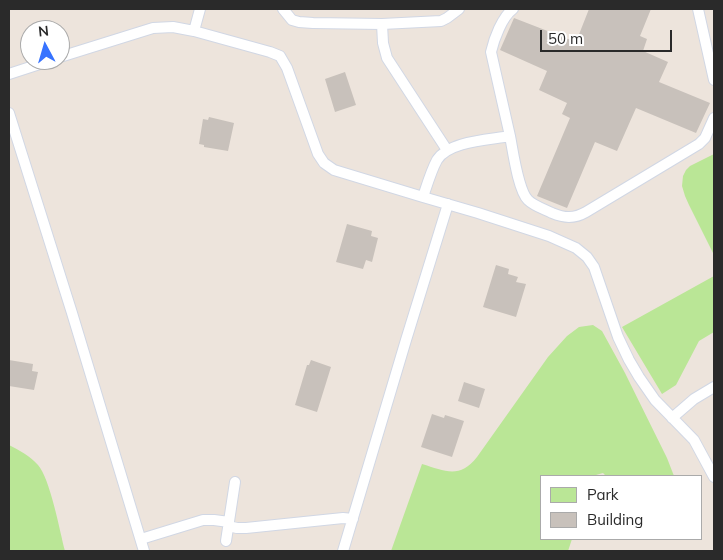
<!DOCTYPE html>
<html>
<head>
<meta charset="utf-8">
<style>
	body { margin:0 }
	#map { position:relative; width:723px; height:560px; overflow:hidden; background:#ede4dc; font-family:Mulish,sans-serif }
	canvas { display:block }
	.frame { position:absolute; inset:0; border:10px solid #2a2a2a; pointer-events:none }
	.legend { position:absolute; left:540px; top:475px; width:162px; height:65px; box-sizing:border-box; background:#fff; border:1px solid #aaa; margin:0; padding:6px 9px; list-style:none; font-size:15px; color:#2a2a2a }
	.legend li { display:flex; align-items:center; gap:10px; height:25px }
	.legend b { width:25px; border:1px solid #aaa }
	.north { position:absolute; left:20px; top:20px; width:50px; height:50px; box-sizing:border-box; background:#fff; border:1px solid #aaa; border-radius:50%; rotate:354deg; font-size:14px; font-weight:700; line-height:20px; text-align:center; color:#2a2a2a }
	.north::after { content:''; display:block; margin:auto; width:18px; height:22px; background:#3773ff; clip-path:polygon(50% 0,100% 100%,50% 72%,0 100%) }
	.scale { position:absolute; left:540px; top:30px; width:132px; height:22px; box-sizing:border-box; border:2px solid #2a2a2a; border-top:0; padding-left:6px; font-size:15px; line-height:18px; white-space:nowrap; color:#2a2a2a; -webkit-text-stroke:4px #fff; paint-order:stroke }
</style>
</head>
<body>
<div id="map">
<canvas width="723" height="560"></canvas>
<div class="frame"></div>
<ul class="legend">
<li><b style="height:14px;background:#bae696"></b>Park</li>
<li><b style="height:14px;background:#c8c1bb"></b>Building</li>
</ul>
<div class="north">N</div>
<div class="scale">50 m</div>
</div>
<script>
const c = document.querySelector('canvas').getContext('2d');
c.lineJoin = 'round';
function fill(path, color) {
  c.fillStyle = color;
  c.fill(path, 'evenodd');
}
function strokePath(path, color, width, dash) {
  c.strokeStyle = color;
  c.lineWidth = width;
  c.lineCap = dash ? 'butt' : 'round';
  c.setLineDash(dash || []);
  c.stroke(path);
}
fill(new Path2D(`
	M714,154V255L689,205L685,196L682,186L683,176L686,170L690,166Z
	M714,276V332L699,341L676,385L662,394L622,327Z
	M593,325L602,331L625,373L667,458L674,476H606L603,473L596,475L595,476H542V539H572L568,551H391L422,464C445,471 460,479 477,457L548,357L567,336L579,327Z
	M9,445C19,450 30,456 38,465C50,478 60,532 65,551H9Z`), '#bae696');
fill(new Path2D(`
	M589,9H651L640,36L647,39L643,51L668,62L659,82L710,103L696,133L636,108L617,151L595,142L567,208L537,196L570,118L562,114L567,103L539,90L547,71L500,50L514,18L576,42Z
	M345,72L356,105L335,112L325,79Z
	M209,117L234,123L228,151L204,147V145L199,144L203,119L208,120Z
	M347,224L372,231L371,236L378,238L372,262L366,260L363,269L336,262Z
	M496,265L509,269L508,274L518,277L516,282L526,284L516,317L483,307Z
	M9,360L33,364L32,371L38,372L34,390L9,386Z
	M311,360L331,367L317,412L295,405L307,365H309Z
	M464,382L485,389L479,408L458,401Z
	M432,414L444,418L445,415L464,421L452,457L421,447Z`), '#c8c1bb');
const service = new Path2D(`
	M283,9L292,20L299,22L313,23L382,24L383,43L387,58L447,150
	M698,9L714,80
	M382,24L441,21L447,18L459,9
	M194,31L270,52L280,56L287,68L318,154L324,163L334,170L423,197
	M60,57L153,28L173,27L194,31L200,9
	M9,74L52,60
	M9,113L72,313L144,551
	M714,118L705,138L699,144L586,212C574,219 564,218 552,213C544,209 534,206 528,200C518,190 513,151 510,136C489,140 449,141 437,160C431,171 427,185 423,197L478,213L549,236L576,248L587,257L594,267L618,337L629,360L639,377L655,400L694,440L714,477
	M510,136L491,52C494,39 502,17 513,9
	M672,418L694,399L714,387
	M228,526L237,528H246L343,518L353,519
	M141,539L203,520H214L229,522
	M226,541L235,482
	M343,551L406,340L448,204`);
strokePath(service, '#d1d7e4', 12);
strokePath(service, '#fff', 10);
</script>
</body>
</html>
